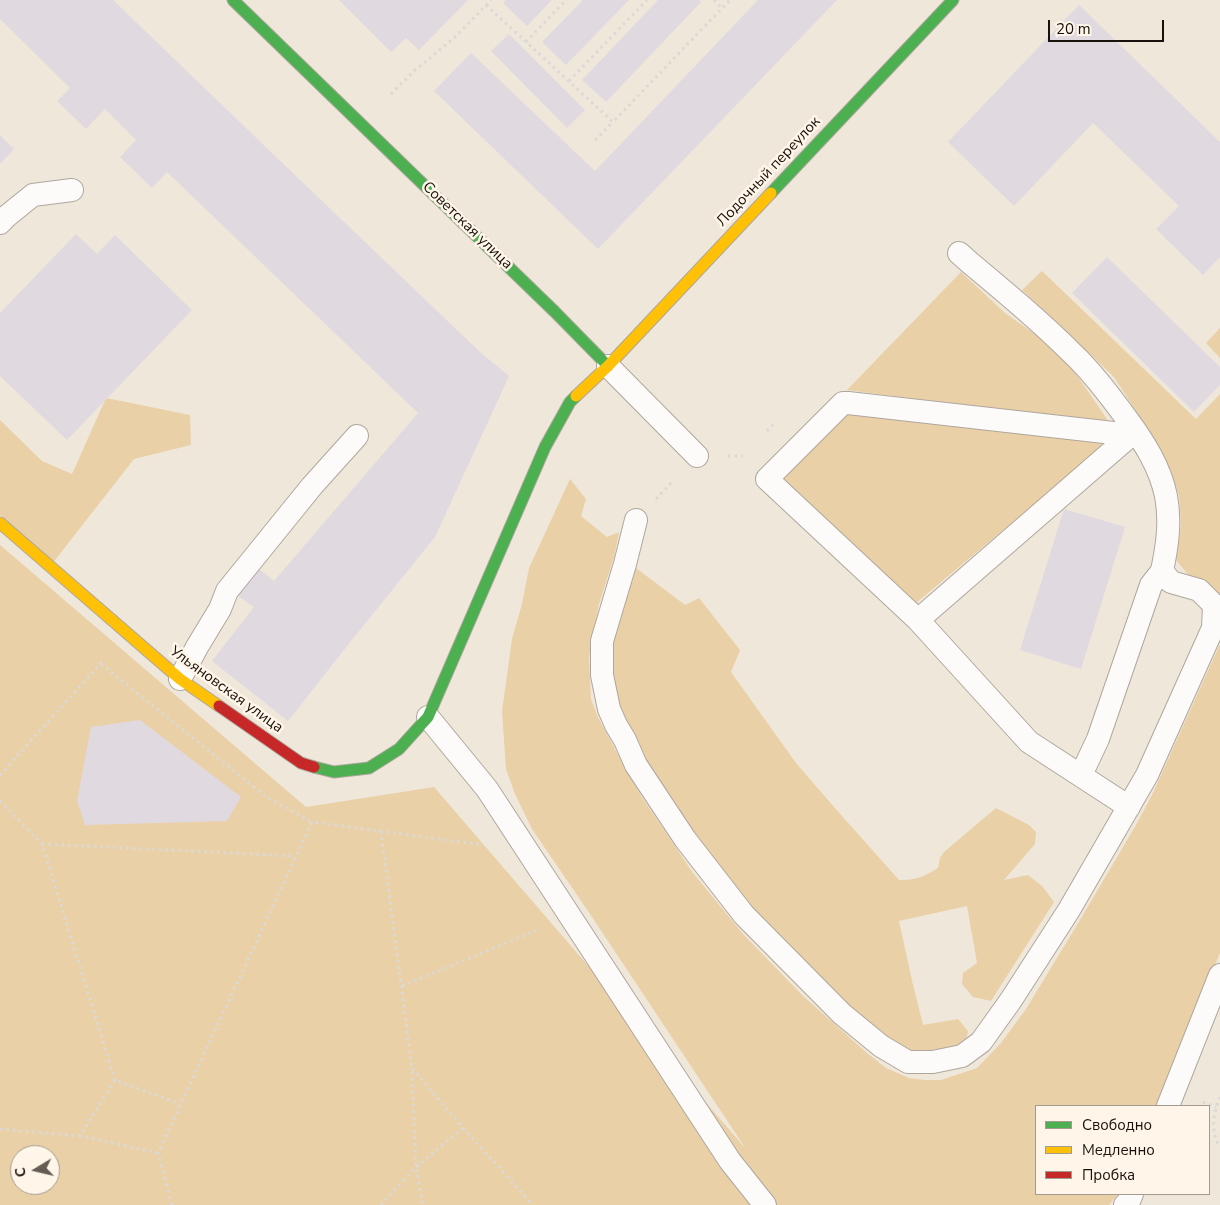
<!DOCTYPE html>
<html>
<head>
<meta charset="utf-8">
<style>
	body { margin:0 }
	#map { position:relative; width:1220px; height:1205px; overflow:hidden; background:#efe7da; font-family:"Nunito Sans",sans-serif }
	canvas { display:block }
	.legend { position:absolute; left:1035px; top:1105px; width:175px; height:90px; box-sizing:border-box; background:#fff6e9; border:1px solid #a29b90; margin:0; padding:6px 9px; list-style:none; font-size:15px; color:#17120b }
	.legend li { display:flex; align-items:center; gap:10px; height:25px }
	.legend b { width:25px; border:1px solid #a29b90 }
	.north { position:absolute; left:10px; top:1145px; width:50px; height:50px; box-sizing:border-box; background:#fff6e9; border:1px solid #a29b90; border-radius:50%; rotate:261deg; font-size:14px; font-weight:700; line-height:20px; text-align:center; color:#17120b }
	.north::after { content:''; display:block; margin:auto; width:18px; height:22px; background:#635d53; clip-path:polygon(50% 0,100% 100%,50% 72%,0 100%) }
	.scale { position:absolute; left:1048px; top:20px; width:116px; height:22px; box-sizing:border-box; border:2px solid #17120b; border-top:0; padding-left:6px; font-size:15px; line-height:18px; white-space:nowrap; color:#17120b; -webkit-text-stroke:4px #fff6e9; paint-order:stroke }
</style>
</head>
<body>
<div id="map">
<canvas width="1220" height="1205"></canvas>
<ul class="legend">
<li><b style="height:6px;background:#4caf50"></b>Свободно</li>
<li><b style="height:6px;background:#ffc107"></b>Медленно</li>
<li><b style="height:6px;background:#c62828"></b>Пробка</li>
</ul>
<div class="north">С</div>
<div class="scale">20 m</div>
</div>
<script>
const c = document.querySelector('canvas').getContext('2d');
c.lineJoin = 'round';
function fill(path, color) {
  c.fillStyle = color;
  c.fill(path, 'evenodd');
}
function strokePath(path, color, width, dash) {
  c.strokeStyle = color;
  c.lineWidth = width;
  c.lineCap = dash ? 'butt' : 'round';
  c.setLineDash(dash || []);
  c.stroke(path);
}
function write(font, color, halo, rows, align = 'center') {
  c.font = font + ' "Nunito Sans",sans-serif';
  c.lineWidth = 5;
  c.setLineDash([]);
  c.textBaseline = 'middle';
  c.strokeStyle = halo;
  c.fillStyle = color;
  for (const [text, x, y, turn = 0] of rows) {
    c.save();
    c.translate(x, y);
    c.rotate((+turn || 0) * Math.PI / 180);
    c.textAlign = isNaN(turn) ? turn : align;
    if (halo) c.strokeText(text, 0, 0);
    c.fillText(text, 0, 0);
    c.restore();
  }
}
fill(new Path2D(`
	M1042,271L1196,419L1220,394V596L1190,577L1176,560L1181,526L1179,495L1161,450L1114,377L1022,290Z
	M961,272L1005,313L1042,339L1057,352L1076,374L1107,419L1105,423L847,390Z
	M1220,328V358L1206,343Z
	M106,398L190,415L191,445L134,459L52,564L0,515V420L42,461L72,474Z
	M846,409L1102,440L1101,448L916,603L779,478Z
	M570,479L586,499L581,516L607,537L619,532L614,557L599,604L589,658L591,699L597,715L616,751L641,796L693,873L744,935L803,996L867,1053L886,1068L909,1078L925,1080H941L977,1068L1001,1043L1026,1009L1077,925L1136,825L1152,795L1220,644V953L1158,1106H1036V1194H1118L1109,1205H0V545L306,807L434,787L746,1149L590,914L532,829L515,794L506,769L502,711L512,639L522,604L529,568ZM20,1155H50V1185H20Z
	M636,568L685,605L699,598L740,650L731,672L796,763L834,807L899,880C917,880 923,877 938,868L940,858L944,852L996,808L1029,825L1036,832L1035,844L1004,880L1028,875L1042,886L1054,902L991,1001L973,997L962,984L963,973L977,963L967,906L899,921L913,985L923,1025L958,1019L968,1031L967,1037L957,1045L939,1052H910L896,1045L854,1013L756,916L697,846L643,764L614,695L612,635L624,595Z`), '#ead0a7');
fill(new Path2D(`
	M0,0H113L274,155L481,353L509,376L435,537L351,641L288,721L212,661L254,607L238,596L259,569L274,581L418,413L167,172L152,188L120,157L136,140L105,109L86,129L57,101L70,88L0,19Z
	M339,0H468L419,50L406,38L391,52Z
	M506,0H552L527,26L503,3Z
	M583,0H629L566,65L542,42Z
	M658,0H699L701,2L606,102L582,80Z
	M758,0H837L598,249L434,91L471,53L595,171Z
	M1079,5L1220,142V257L1203,275L1156,229L1179,206L1093,123L1014,206L948,142Z
	M509,34L585,110L567,128L491,51Z
	M0,135L14,149L0,164Z
	M76,234L97,254L115,235L192,310L67,440L0,376V313Z
	M1107,257L1220,367V385L1194,412L1072,293Z
	M1064,509L1125,527L1081,669L1020,650Z
	M140,720L241,797L227,821L85,825L77,801L91,727Z`), '#e0d9e0');
const lane = new Path2D(`
	M0,223L7,216L33,195L72,190
	M608,366L697,456
	M636,520L625,564L602,641V675L609,709L616,725L625,740L636,765L685,839L744,915L842,1014L881,1046L908,1062H933L962,1056L981,1042L1011,1000L1069,910L1147,775L1213,628L1214,605L1199,590L1171,582L1162,571C1167,547 1171,522 1166,496C1160,467 1144,442 1127,419C1111,397 1094,374 1074,355C1041,322 1005,292 969,262L959,253
	M918,620L1131,435
	M180,679L197,647L220,609L227,591L312,486L357,436
	M428,717L487,789L730,1161L765,1205
	M1081,775L1098,739L1151,585L1162,571
	M1129,807L1029,742L918,620L767,479L843,403H848L1131,435L1136,432
	M1168,1106L1220,975
	M1125,1205L1129,1201L1132,1194`);
const fast = new Path2D(`
	M233,0L555,312L608,366
	M771,193L953,0
	M314,767L334,772L369,768L399,749L428,717L545,447L570,402L576,396`);
const slow = new Path2D(`
	M576,396L608,366L771,193
	M0,523L180,679L219,706`);
const jam = new Path2D(`
	M219,706L301,763L314,767`);
strokePath(lane, '#aea79e', 24);
strokePath(fast, '#aea79e', 13);
strokePath(slow, '#aea79e', 13);
strokePath(jam, '#aea79e', 13);
strokePath(new Path2D(`
	M714,0L722,8
	M486,5L613,122L730,0
	M526,42L566,0
	M569,81L647,0
	M391,94L413,72L455,37L491,0
	M595,140L613,122
	M767,431L775,422
	M728,456H743
	M656,499L674,480
	M101,664L265,796L312,822
	M0,775L102,662
	M0,801L42,844L115,1080
	M381,831L412,1068
	M42,844L295,856
	M402,986L540,929
	M1220,1097C1213,1113 1210,1131 1220,1147
	M1203,1102L1216,1107
	M463,1128L533,1205
	M0,1129L80,1136
	M158,1153L80,1136L115,1080L180,1104
	M172,1205L158,1153L312,822L484,845
	M381,1205L416,1167L463,1128L412,1068L416,1167L423,1205`), '#dbd9d5', 3, [2.5, 4]);
strokePath(lane, '#fdfbf9', 22);
strokePath(fast, '#4caf50', 11);
strokePath(slow, '#ffc107', 11);
strokePath(jam, '#c62828', 11);
write('15px', '#17120b', '#fff6e9', [
	["Лодочный переулок",769,172,-47],
	["Советская улица",467,226,44],
	["Ульяновская улица",226,690,36]
]);
</script>
</body>
</html>
